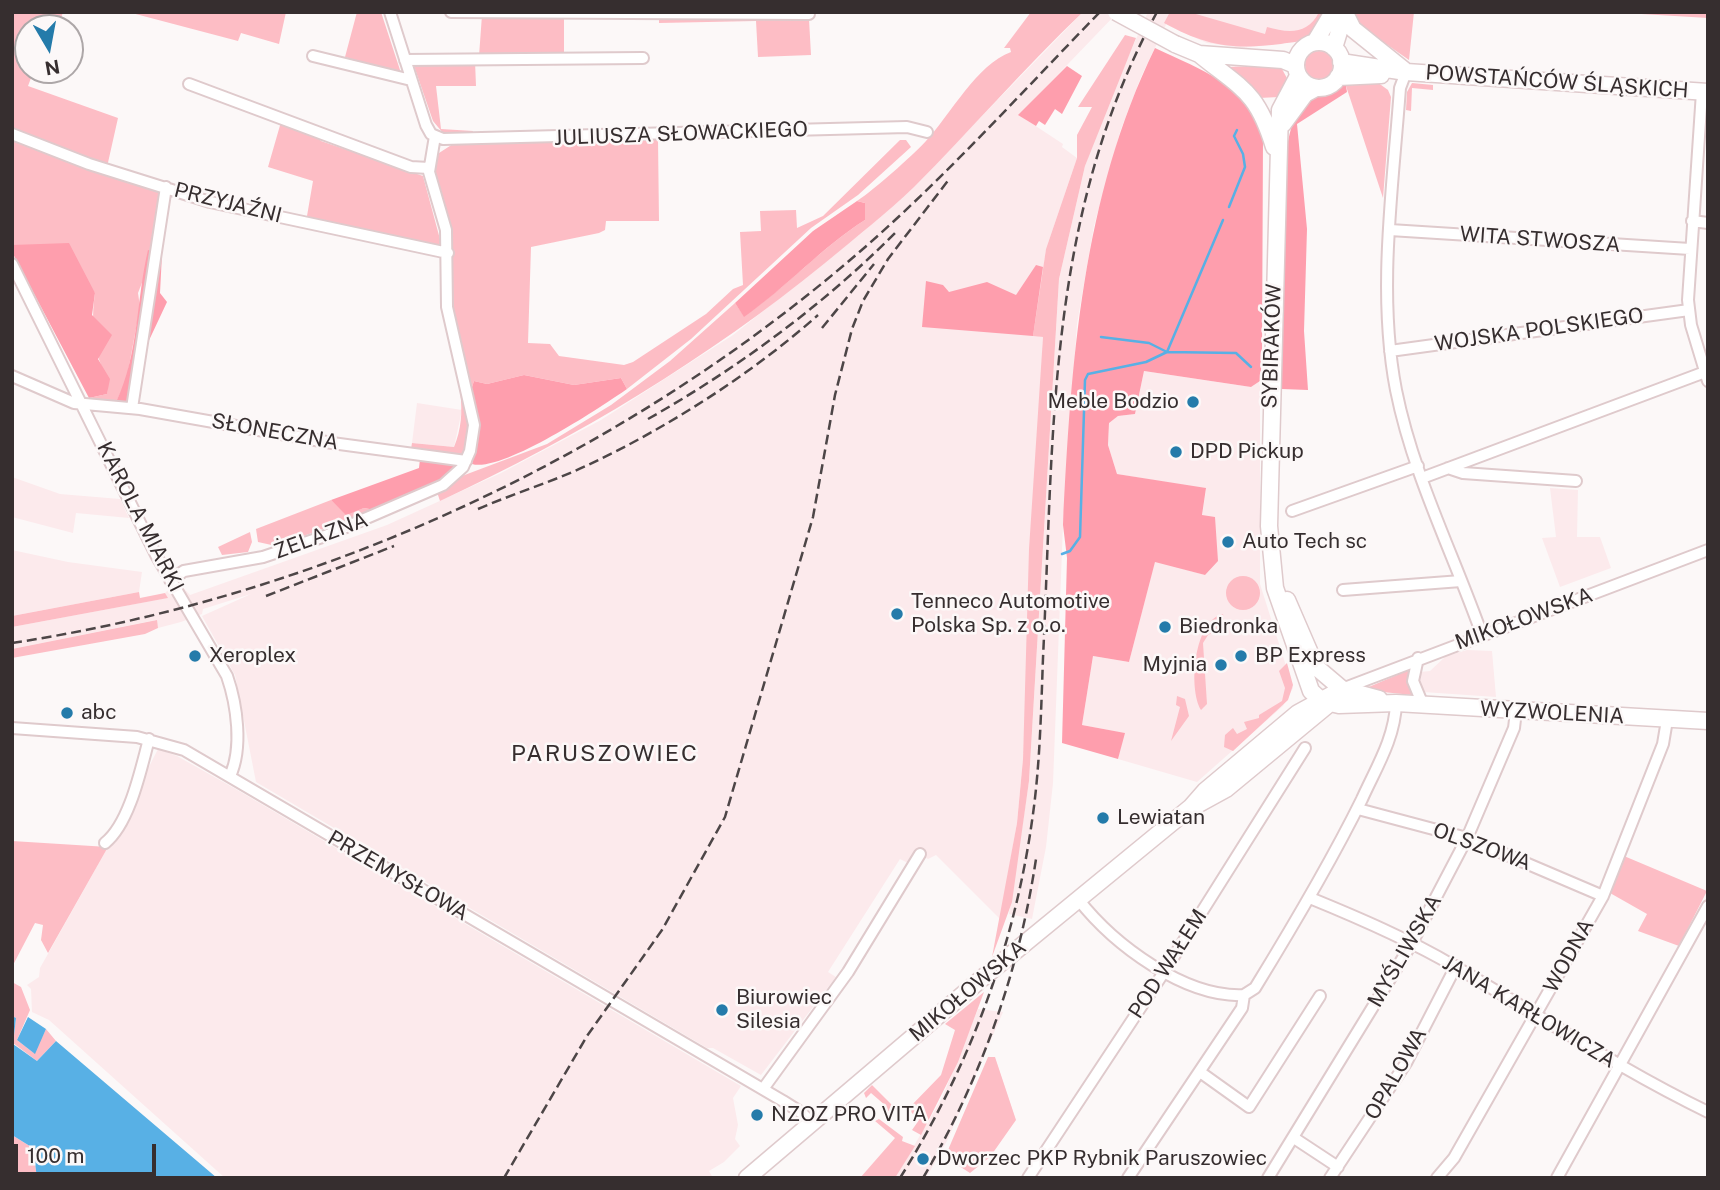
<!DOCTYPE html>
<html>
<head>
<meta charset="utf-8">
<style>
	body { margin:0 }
	#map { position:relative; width:1720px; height:1190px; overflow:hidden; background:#fcf8f8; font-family:"Public Sans",sans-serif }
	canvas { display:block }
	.frame { position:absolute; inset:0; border:14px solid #362e2f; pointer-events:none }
	.north { position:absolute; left:14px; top:14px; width:70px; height:70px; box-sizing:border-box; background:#fcf8f8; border:2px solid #ada7a8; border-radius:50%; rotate:170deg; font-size:19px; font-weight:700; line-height:28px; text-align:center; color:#362e2f }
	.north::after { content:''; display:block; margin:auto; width:24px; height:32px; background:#247baa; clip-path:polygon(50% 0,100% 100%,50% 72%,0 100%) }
	.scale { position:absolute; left:14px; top:1144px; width:142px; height:32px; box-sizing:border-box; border:4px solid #362e2f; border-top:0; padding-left:9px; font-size:21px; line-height:24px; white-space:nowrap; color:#362e2f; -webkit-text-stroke:5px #fcf8f8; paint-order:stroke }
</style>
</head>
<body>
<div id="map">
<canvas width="1720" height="1190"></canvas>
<div class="frame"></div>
<div class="north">N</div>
<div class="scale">100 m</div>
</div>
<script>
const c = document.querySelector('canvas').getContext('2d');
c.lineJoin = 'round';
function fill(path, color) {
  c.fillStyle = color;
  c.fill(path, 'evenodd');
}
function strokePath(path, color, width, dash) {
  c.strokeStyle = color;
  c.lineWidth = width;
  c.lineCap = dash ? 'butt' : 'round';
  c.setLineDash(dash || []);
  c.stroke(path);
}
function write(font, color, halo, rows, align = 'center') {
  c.font = font + ' "Public Sans",sans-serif';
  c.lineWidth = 5;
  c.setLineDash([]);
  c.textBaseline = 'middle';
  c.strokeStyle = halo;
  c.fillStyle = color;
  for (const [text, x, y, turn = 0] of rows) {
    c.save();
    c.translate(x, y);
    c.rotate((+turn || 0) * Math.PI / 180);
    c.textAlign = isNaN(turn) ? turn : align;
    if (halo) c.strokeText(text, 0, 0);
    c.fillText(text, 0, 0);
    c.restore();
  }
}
fill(new Path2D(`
	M1083,12H1118L1019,115L1063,144L1062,147L1077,158L1046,249L1034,335L1043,337L1023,759L1017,823L1000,919L936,855L928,859L915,851L908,863L900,859L828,972L836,977L761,1075L713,1048H707L256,782L235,675L202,616L251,594L203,609L202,614L181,622L158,628L156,620L12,649V627L167,598L165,593L177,581L190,595L387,525L501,473L601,420L733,335L864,231L913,187Z
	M1148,12H1172L1141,77L1121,129L1094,226L1077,324L1063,525L1053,783L1046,847L1032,919L1009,914L1029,781L1059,279L1085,166L1102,116Z
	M1187,12H1327L1314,36L1301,41L1243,48L1207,43L1180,31Z
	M1144,371L1251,387L1260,381V584L1293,688L1283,706L1197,782L1118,759L1124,733L1082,725L1093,656L1129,662L1155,561L1205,575L1202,516L1206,489L1117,474L1108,445L1109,422L1118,416L1135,414Z
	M417,403L462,410L454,447L412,443Z
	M12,477L60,494L120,499L129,518L76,513L73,533L12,517Z
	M1550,488L1578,490L1577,537H1600L1611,568L1560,587L1542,538L1556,537Z
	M12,550L68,562L142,572L139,592L12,616Z
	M1467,650L1492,651L1496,697L1423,692L1417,684L1420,672L1430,671L1446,656Z
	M158,749L177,756L234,788L741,1086L733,1098L738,1125L735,1139L740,1146L724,1162L709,1171L713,1178H225L49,1020L32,1012L31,989L27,985L39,977L40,968L108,847Z
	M978,1009L1003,1012L947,1141L926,1178H895L942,1098Z`), '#fceaec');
fill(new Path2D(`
	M12,12H63L58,28H28V70H34L28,86L118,118L107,167L12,131Z
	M128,12H286L279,44L241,33L238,41Z
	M357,12H381L400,70L398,74L345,57Z
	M1031,12H1083C1024,68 971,130 914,187C886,214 855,238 825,263C707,359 578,437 440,501L437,492L462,476L547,444L611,405L670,361L735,303L744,316C787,287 821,248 865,220V203L857,201C875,189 911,157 926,141C950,115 977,64 1011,52L1010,48H1004Z
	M1170,12H1189L1265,34L1267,27C1288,33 1308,35 1319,12H1327C1323,19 1319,31 1313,36C1305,42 1291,42 1281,44C1233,50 1206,46 1164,23Z
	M1353,12H1414L1409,60L1359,25Z
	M1608,12H1708V18Z
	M482,15L617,18L564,19V56H479Z
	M659,18L809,19L811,55L758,57L756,21L659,23Z
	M1125,35L1136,38L1085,166L1059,279L1029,781L1012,902L992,957L1017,823L1023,759L1029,549L1043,337L1033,336L1046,249L1077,158V135L1092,107H1078Z
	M1305 65a14 14 0 1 1 28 0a14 14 0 1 1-28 0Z
	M475,61L476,86H436L441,129L473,131L472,134L443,133L433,121L413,63Z
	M1272,65L1282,69L1288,80L1279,97L1259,98L1227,67Z
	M1377,82L1388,90L1391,97L1383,198L1346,86Z
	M1412,83L1433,85V90L1412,88L1411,111L1406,110L1407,92Z
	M281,122L315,133L321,141L423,176L441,243L439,245L312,220L307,216L313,181L268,167Z
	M12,137L160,191L162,196L154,252L138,293L140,307L126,382L116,402L89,398L107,394C110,373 103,374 98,356C92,336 92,314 95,293L35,246L12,245Z
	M658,139L659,221H606L605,230L599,233L531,247L528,343L550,344L559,356L624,365L633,362L706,314L733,289L743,285L740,232L761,231L760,211L796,210L797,228L823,216L900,140H906L911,147L858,195L811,228L691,339L627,389L621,378L574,385L524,375L487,384L474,381L471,390L453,316L450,231L434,168L439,153L453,144Z
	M451,341L471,432L466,452L457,456L411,449L412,443L454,447C469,412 458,377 449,342Z
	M331,500L346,514L364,508L375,510L276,546L258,542L256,529Z
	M250,532L252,542L248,552L222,555L218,547Z
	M1226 593a17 17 0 1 1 34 0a17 17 0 1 1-34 0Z
	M139,592L140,598L165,593L168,598L12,627V616Z
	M1223,614L1225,626L1208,635L1203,643L1207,704L1201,710C1188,688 1194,620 1223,614Z
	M157,620L158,628L145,634L12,658V649Z
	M1287,663L1293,685L1288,700L1233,751L1224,747L1225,735L1233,728L1237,734L1247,729L1244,722L1259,718V715L1282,701L1285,688L1279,671Z
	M1411,669L1412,695L1363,690L1364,689Z
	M1177,696L1185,699L1189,716L1171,741L1180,707L1176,705Z
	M12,841L108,847L48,953L41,940L43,925L35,923L12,967Z
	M1624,856L1707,891L1679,946L1638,931L1647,914L1610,893Z
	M12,982L21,987L30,1010L17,1040L34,1053L46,1029L56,1041L37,1061L13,1043L16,1018L12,1016Z
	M984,992L958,1062L921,1135L912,1130L919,1120L908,1109L941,1075L955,1030L945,1024Z
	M988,1057H995L1016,1120L990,1157L970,1173L959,1166L961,1159L948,1150Z
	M872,1085L897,1110L882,1114L886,1106L871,1093L866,1098L864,1093Z
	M879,1119L903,1137L902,1141L915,1146L895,1178H860L895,1138L875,1121Z
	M12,1135L33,1148L37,1178H12Z`), '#fdbdc5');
fill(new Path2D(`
	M1155,48C1204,71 1243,83 1263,137L1262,358L1260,381L1251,387L1144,371L1135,414L1118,416L1109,423L1108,445L1117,474L1206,488L1202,515L1215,517L1218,561L1205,575L1155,562L1129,662L1093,656L1082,725L1125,733L1118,759L1062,743L1067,558L1063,525C1071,363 1082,197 1155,48Z
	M1067,66L1082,76L1062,114L1055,109L1045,125L1039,121L1036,126L1018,115Z
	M1345,84H1357L1346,86L1347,92L1297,124L1307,229L1304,331L1308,390L1282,389L1277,382L1286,153C1289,135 1294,104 1315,97C1327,93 1335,92 1345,84Z
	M857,201L865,203V220C821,248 787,287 744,317L735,303L813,231Z
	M69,243L95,293L92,315L112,335L98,359L110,379L107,394L89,398L12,252V245Z
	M148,250L162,254L160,293L167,302L144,351L136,405L116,402C139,354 136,300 148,250Z
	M1036,265L1043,267L1033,336L922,327L926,281L943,285L949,292L987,282L1016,295Z
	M524,375L574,385L621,378L627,389C601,407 502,473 472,464L478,436L471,390L474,381L487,384Z
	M420,459L455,463L458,468L443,480L375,510L364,508L346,515L331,500L419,468Z`), '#fe9ead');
fill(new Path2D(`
	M12,1016L16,1018L13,1044L37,1061L56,1041L217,1178H37L33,1148L12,1135Z
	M28,1017L46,1029L35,1054L17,1040Z`), '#58b0e5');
strokePath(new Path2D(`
	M1229,207L1245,167L1243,154L1234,136L1237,130
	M1101,337L1149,343L1167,352L1236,353L1251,367
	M1062,554L1070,551L1080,537L1085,380L1088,374L1146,362L1167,352L1223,220`), '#58b0e5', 2.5);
const street = new Path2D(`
	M390,12L426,125L431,134L443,139L907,127L927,132
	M451,12L809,14
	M313,56L411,80
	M405,60L643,58
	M1406,72L1400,88C1393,187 1377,292 1396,390C1413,475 1453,553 1482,635
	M189,84L411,167L429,168
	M1702,92L1688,300L1691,325L1708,381
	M12,134L89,164L210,202L448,253
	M1692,221L1708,223
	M1390,230L1690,249
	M12,264L156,555L227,676C237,705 243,748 230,776
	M1390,351L1689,310
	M12,376L74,403L140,409L332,443L466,461
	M132,408L166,187
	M1448,468L1463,473L1576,481
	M1422,478L1705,372
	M1292,511L1418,466
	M170,580L184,571L263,557L325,536L443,485L463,467L470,451L474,425L447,307L446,230L429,172L435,136
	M1343,590L1461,581
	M1418,658L1413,681L1423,705
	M1342,689L1708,550
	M12,728L137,737L184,750L783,1101L802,1113L812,1123
	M1358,809L1467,838L1603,896
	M105,843C130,823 141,768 149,739
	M1310,898C1359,918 1408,939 1454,966C1539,1015 1619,1069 1708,1112
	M1078,899C1114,945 1185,998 1244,995
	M1200,1072L1249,1107L1320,996
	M763,1089L848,972L920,854
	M1294,1138L1338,1167
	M1028,1178L1164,972L1305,748
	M1128,1178L1242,1008L1244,995L1255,988C1293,926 1330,864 1362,799C1376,768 1395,738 1396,703
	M1268,1178L1412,943L1467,838L1514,728L1516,711
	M1330,1178L1406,1063L1456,966
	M1437,1178L1454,1158L1603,896L1663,744L1667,720
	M1557,1178L1708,906`);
const secondary = new Path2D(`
	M1345,13L1353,29L1404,70
	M1315,42L1333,12
	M1296 65a23 23 0 1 1 46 0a23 23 0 1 1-46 0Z
	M1175,44L1199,54L1283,60L1295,65
	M1334,48L1345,12
	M1199,54C1242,89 1257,91 1274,147
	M1341,62L1406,72L1708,92
	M1298,76L1280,110L1269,526L1275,588L1311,691L1322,701L1339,705L1396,703L1708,721
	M1338,77L1381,75
	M1283,124L1305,94L1316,88
	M1287,600L1316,667L1342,689L1379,699
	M1195,806L1226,789L1335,699
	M747,1178L980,980L1191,807L1205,791L1298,713L1342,689`);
strokePath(street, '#dfcacc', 14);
strokePath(secondary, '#dfcacc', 19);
strokePath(street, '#fff', 10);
strokePath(secondary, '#fff', 16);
strokePath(new Path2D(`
	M822,328L874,264
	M648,419C738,368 825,304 898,230
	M478,509C515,493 552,482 588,465C667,428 753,373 818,315
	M266,596L394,546
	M12,643C315,597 609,463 843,266C935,189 1016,98 1100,12
	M504,1178L587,1036L662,930L725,817L813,517L835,395L852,329L863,301L888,259L950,178
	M900,1178C968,1069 1014,949 1032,821C1040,767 1041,712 1043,658C1054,433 1046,216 1157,12
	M923,1178C981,1079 1019,972 1036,859`), '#4d4647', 2.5, [10, 5]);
const secondaryBridge = new Path2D(`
	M1116,12L1175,44`);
strokePath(secondaryBridge, '#dfcacc', 19, []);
strokePath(secondaryBridge, '#fff', 16);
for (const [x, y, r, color] of [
	[1193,402,7,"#247baa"],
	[1176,452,7,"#247baa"],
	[1228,542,7,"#247baa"],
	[897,614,7,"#247baa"],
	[1165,627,7,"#247baa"],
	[195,656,7,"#247baa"],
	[1241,656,7,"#247baa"],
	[1221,665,7,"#247baa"],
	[67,713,7,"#247baa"],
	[1103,818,7,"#247baa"],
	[722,1010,7,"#247baa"],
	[757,1115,7,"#247baa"],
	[923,1159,7,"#247baa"]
]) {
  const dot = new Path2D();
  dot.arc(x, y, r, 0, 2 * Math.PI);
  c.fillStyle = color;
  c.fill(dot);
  strokePath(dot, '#fcf8f8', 2.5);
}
write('21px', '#362e2f', '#fcf8f8', [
	["POWSTAŃCÓW ŚLĄSKICH",1557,82,4],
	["JULIUSZA SŁOWACKIEGO",681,134,-2],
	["PRZYJAŹNI",228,203,14],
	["WITA STWOSZA",1540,240,4],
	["WOJSKA POLSKIEGO",1539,330,-8],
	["SYBIRAKÓW",1272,346,-88],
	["SŁONECZNA",275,432,10],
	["KAROLA MIARKI",140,517,63],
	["ŻELAZNA",321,536,-20],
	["MIKOŁOWSKA",1524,619,-20],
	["WYZWOLENIA",1552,713,3],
	["OLSZOWA",1482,847,20],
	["PRZEMYSŁOWA",398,876,30],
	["MYŚLIWSKA",1405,951,-60],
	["WODNA",1569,956,-61],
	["POD WAŁEM",1168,964,-57],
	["MIKOŁOWSKA",968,991,-40],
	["JANA KARŁOWICZA",1529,1012,31],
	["OPALOWA",1396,1074,-60]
]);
write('21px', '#362e2f', '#fcf8f8', [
	["Meble Bodzio",1179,402,"right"],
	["DPD Pickup",1190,452],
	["Auto Tech sc",1242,542],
	["Tenneco Automotive",911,602],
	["Polska Sp. z o.o.",911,626],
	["Biedronka",1179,627],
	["Xeroplex",209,656],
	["BP Express",1255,656],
	["Myjnia",1207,665,"right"],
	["abc",81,713],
	["Lewiatan",1117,818],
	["Biurowiec",736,998],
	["Silesia",736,1022],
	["NZOZ PRO VITA",771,1115],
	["Dworzec PKP Rybnik Paruszowiec",937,1159]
], 'left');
c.letterSpacing = '2px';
write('23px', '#362e2f', '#fcf8f8', [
	["PARUSZOWIEC",605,754]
]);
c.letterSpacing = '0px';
</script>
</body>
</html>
